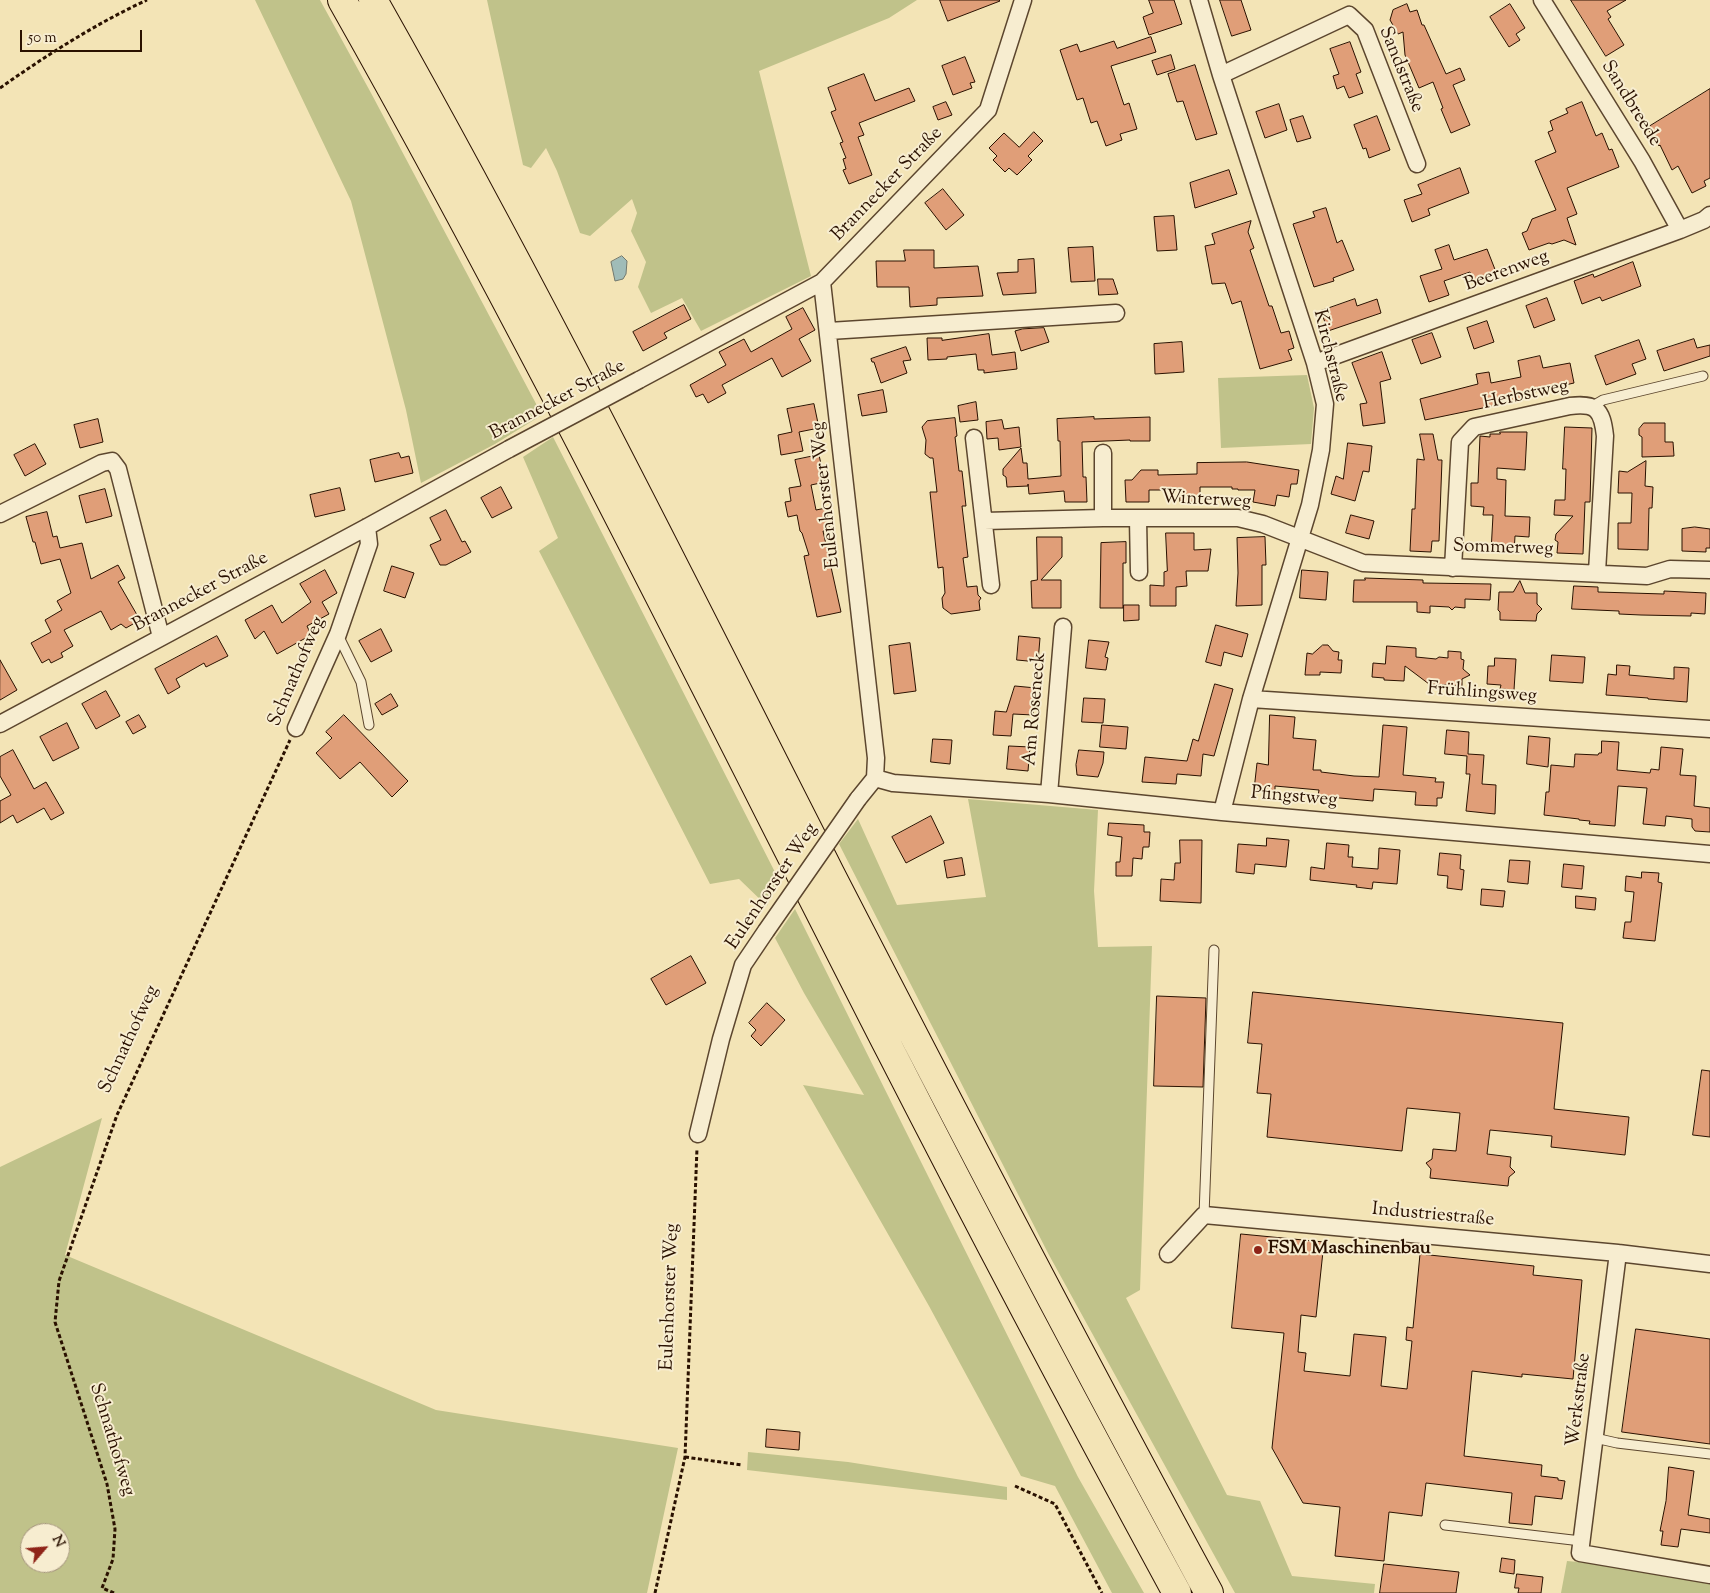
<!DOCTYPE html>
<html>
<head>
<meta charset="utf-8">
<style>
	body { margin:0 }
	#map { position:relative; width:1710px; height:1593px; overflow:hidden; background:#f3e4b6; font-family:"Sorts Mill Goudy",serif }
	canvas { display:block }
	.north { position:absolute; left:20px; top:1523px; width:50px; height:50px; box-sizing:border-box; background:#f7edd0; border:1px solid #a5957d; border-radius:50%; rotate:63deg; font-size:14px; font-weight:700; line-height:20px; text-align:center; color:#2a1100 }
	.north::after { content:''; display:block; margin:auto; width:18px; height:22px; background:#8f2418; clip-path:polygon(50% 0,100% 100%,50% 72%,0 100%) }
	.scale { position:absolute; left:20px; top:30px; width:122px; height:22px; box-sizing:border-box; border:2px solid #2a1100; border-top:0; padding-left:6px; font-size:15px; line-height:18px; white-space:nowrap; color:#2a1100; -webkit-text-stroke:4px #f7edd0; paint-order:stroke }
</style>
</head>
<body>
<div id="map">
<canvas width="1710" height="1593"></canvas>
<div class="north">N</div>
<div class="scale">50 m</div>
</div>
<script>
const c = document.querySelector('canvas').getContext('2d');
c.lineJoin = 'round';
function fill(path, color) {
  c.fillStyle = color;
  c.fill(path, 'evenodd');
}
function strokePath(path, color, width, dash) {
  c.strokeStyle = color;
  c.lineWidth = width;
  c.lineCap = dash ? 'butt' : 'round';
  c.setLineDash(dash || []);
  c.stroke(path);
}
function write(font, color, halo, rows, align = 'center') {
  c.font = font + ' "Sorts Mill Goudy",serif';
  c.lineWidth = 4;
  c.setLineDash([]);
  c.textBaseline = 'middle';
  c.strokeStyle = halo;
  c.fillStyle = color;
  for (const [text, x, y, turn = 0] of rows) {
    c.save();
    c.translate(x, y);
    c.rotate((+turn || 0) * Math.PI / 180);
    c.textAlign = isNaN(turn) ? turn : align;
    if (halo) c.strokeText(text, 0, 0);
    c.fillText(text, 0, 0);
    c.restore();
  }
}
fill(new Path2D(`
	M255,0H320L371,93L542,415L495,444L421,483L406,410L351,201Z
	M487,0H917L889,18L759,71L811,276L701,331L682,298L651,313L638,287L646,262L631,231L637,213L632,199L590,236L580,233L557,171L546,148L531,168L523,165Z
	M1307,375L1314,408L1311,444L1221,448L1218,378Z
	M553,437L778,878L767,906L739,879L710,884L539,551L558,538L523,457Z
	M968,799L1098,810L1094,891L1098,947L1152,946L1140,1290L1126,1298L1227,1495L1260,1501L1292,1576L1375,1584L1374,1593H1235L1049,1255L839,844L858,819L897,905L986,897Z
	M795,909L1078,1477L1144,1593H1112L1055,1486L1021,1476L929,1306L803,1085L864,1095L804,993L775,938Z
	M102,1118L65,1255L436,1410L678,1448L647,1593H0V1167ZM30,1533H60V1563H30Z
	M748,1452L848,1462L1007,1487V1500L747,1470Z
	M1567,1561L1590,1563L1710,1582V1593H1561Z`), '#c0c28a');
const water = new Path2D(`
	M622,256L627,261L626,274L623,279L615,281L611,262Z`);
fill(water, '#a0bcb8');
strokePath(water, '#71786e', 1);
const building = new Path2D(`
	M940,0H999L1000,1L948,21Z
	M1149,0H1174L1182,24L1149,35L1143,17L1153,13Z
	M1220,0H1241L1251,30L1232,36Z
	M1571,0H1626L1607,11L1611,17L1608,19L1624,45L1606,56Z
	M1407,4L1410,12L1417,10L1422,25H1424L1446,74L1460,68L1465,80L1453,85L1470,125L1451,133L1441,109L1443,108L1433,82L1419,88L1405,55L1403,32L1398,34L1390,20L1393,10Z
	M1510,4L1525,28L1516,34L1520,40L1509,47L1490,17Z
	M1151,37L1156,52L1111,66L1124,105L1129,103L1137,129L1120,134L1122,140L1106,146L1097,121L1091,123L1083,98L1077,100L1060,50L1077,44L1080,52L1114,41L1117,48Z
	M1350,42L1361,72L1356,74L1363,93L1349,98L1344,86L1337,89L1333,76L1339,74L1330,49Z
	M1171,55L1175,69L1157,75L1152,61Z
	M965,57L975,82L970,83L972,88L953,95L942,66Z
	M1195,65L1217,134L1196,140L1183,101L1177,102L1168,74Z
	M864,74L875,101L909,88L915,101L859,123L864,135L858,137L872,175L849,184L843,170L846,169L843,159L846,158L840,143L843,142L831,112L836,110L828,88Z
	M1710,89V178L1704,181L1706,186L1692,193L1678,166L1672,170L1660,145L1659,146L1647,128Z
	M946,102L952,115L938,120L933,107Z
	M1582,102L1596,136L1602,133L1609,150L1612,149L1619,167L1567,188L1577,214L1567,218L1576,245L1564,240L1552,244L1549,243L1529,250L1522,233L1527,231L1532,219L1556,210L1535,161L1556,152L1548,132L1553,130L1550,121L1568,113L1566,109Z
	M1279,104L1287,130L1265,138L1256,112Z
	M1303,116L1311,138L1297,142L1290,120Z
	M1377,116L1390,150L1369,158L1366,148L1363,149L1354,125Z
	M1034,132L1043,141L1028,156L1032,160L1017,175L1009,168L1005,172L993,160L997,156L989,148L1004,133L1019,147Z
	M1460,168L1469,193L1428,209L1430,215L1412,222L1404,200L1422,194L1418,185Z
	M1229,170L1237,194L1195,208L1190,183Z
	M943,189L964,215L946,230L925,203Z
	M1326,208L1337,243L1342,240L1354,270L1333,278L1334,281L1314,287L1293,224L1315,217L1313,212Z
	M1174,216L1177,250L1157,251L1154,217Z
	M1251,221L1248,232L1254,248L1250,250L1269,306H1272L1281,333L1289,331L1294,348L1288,350L1292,360L1260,369L1241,301L1232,304L1225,283L1212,284L1205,246L1215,244L1212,234Z
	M1449,245L1454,260L1487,249L1496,272L1473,281L1470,272L1444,281L1449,295L1429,302L1420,276L1442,269L1435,250Z
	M1093,247L1095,281L1071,282L1068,248Z
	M904,250H934V268L978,266L983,296L937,298V305L910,307L909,287H877L876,261H905Z
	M1034,259L1036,293L1003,295L997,273L1018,272V260Z
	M1633,262L1641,286L1602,301L1600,297L1582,304L1574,281L1593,274L1594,277Z
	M1098,279H1113L1118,294L1099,295Z
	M1547,298L1555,320L1534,328L1526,306Z
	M1355,299L1357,306L1377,299L1381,313L1328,331L1321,311Z
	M684,305L691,319L664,333L667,338L643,351L633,332Z
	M803,308L815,330L799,339L811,361L782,377L772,358L722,385L726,393L708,403L703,394L696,397L690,385L726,365L719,352L744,339L751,352L792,329L786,317Z
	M1487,321L1494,342L1474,349L1467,328Z
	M1044,328L1049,342L1021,351L1015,331L1022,329Z
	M1432,333L1441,357L1421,364L1412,340Z
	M989,334L992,355L1015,352L1017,369L984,373V370H978L976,354L947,357V359L928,360L927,338H942V340Z
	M1694,339L1697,348L1710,345V356L1664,371L1657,351Z
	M1639,340L1646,359L1632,364L1636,374L1606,385L1595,356Z
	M1182,342L1184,372L1155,374L1154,344Z
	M906,347L911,360L903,361L907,373L881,383L874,362H872L871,359Z
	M1382,352L1391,379L1380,382L1385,423L1363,426L1360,404L1367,403L1352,363Z
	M1540,356L1543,368L1570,363L1574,383L1530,393L1531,398L1425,420L1420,399L1478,384L1476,374L1489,372L1491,383L1521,377L1518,361Z
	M883,390L887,412L862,416L858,395Z
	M976,402L978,420L960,422L958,406Z
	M814,404L819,428L799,432L803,451L781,455L778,435L792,432L787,409Z
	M1094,417V419L1150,417V441H1130V440L1082,442L1083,477H1086L1087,502H1065L1064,491L1029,494L1028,484V486L1007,487L1006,477L1003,475V469L1021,448L1023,463H1027L1028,479L1061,476L1060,441H1058L1057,419Z
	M955,418L957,436L955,437L959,471H962L966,506H962L968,557L963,558L967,587L977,586L978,595L981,598L979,601L980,610L951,614L943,608L942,598L945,593L943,567L938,568L930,492H937L933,458H930L925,454L926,440L922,427L927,421Z
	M98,419L103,442L80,448L74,425Z
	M1002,420L1004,429L1019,427L1021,447L999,450L998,438L987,439L986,422Z
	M1644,423H1665V442H1673L1674,456L1642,457V437L1639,435V429Z
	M1565,427L1592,428L1590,502H1585L1583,554L1557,553L1558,542L1555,540L1556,534L1573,516L1554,515L1555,500H1565L1566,469H1563Z
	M1500,432H1527L1525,470L1497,468V479L1506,480L1505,516L1530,517L1529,537L1515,536L1514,553L1491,552L1493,515H1483L1484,507L1471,506V483H1478L1480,436L1490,437V434H1500Z
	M1420,434H1433L1438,460H1442L1439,541H1432L1431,552L1410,551L1412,509H1415L1417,459L1424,460Z
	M1348,443L1372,446L1369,472L1363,471L1355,501L1331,494L1336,476L1343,479Z
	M35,444L46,464L25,476L14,455Z
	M399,453L401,458L409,456L413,473L375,482L370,460Z
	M819,455L825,482L811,485L816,510L826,508L830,530L823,531L841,612L817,617L804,556L809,555L802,533L800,531L797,515L788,517L785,502L791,501L789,488L801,486L795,460Z
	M1646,461L1645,486L1653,487L1652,508H1649L1648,550L1618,549V523H1631L1632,493H1618L1619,471L1627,472Z
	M1247,462L1299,470L1297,484H1291L1289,497L1277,495L1275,506L1253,502L1255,490H1238V489H1232V487H1200V501L1180,502L1179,490H1149V502H1126L1125,480H1132L1141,470H1158V475L1197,474V463Z
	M501,487L512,508L492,518L481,498Z
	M340,488L345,510L315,517L310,495Z
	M105,489L112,516L86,523L79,496Z
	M446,510L462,542L465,541L471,552L446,565H440L430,545L441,540L430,518Z
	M47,512L53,537L57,536L60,548L82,543L91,579L118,565L125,578L118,582L140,620L126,628L121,624L111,630L101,611L64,630L73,646L61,653L63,657L51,663L49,659L42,663L31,643L51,632L45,620L62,610L57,601L71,593L60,559L41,564L35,542H33L26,517Z
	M1351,515L1374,521L1369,539L1346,533Z
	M1695,527L1710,529V548H1706V552L1682,551V529Z
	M1166,533H1194V550L1211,549L1208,571H1186L1187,586L1176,587V606H1150V585L1164,586V572L1167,571Z
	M1037,537H1062V557L1041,580H1061V608H1032L1031,581L1037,580Z
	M1265,537L1266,565H1262V605L1236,606L1238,573L1237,538Z
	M1126,542V563H1123V608H1100L1101,543Z
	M392,566L414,573L405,598L384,591Z
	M325,570L337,593L322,602L329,614L307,626L311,635L277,654L264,631L255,639L245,620L272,605L282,623L311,602L300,584Z
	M1302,570L1328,572L1326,600L1300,598Z
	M1365,578L1423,580V583L1491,584L1490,600L1465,599V608L1455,607L1452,610L1449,607L1430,606V613L1417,612V602H1353L1354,580H1365Z
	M1520,581L1525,593H1537V604L1542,609L1537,614L1536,621L1500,620V612L1498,610L1499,592H1513Z
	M1574,586L1598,587V592L1664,594V591L1706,593L1705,614L1691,613V616L1641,615L1619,614V611L1572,609Z
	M1124,605H1139V620L1124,621Z
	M1216,625L1248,634L1242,657L1224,652L1221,666L1206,662Z
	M381,629L392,651L371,662L359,641Z
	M217,636L228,656L206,667L204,663L176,679L180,687L168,694L155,669Z
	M1019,636L1040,638L1038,662L1017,660Z
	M1089,640L1109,642L1105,657L1108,658L1106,670L1086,668Z
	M910,643L916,691L894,694L889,646Z
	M1323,645H1328L1333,651L1339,652L1338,660H1342L1341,673L1320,672V675H1305L1307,653L1312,654Z
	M1387,646L1416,648V657L1436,659L1439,657L1448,658V651L1461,652V659L1464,660L1463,669L1470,675L1462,679V686L1429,684L1405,666L1404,681L1384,680V678L1372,677L1373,663L1385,664Z
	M1552,655L1585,657L1583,683L1550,681Z
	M1495,658L1516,659L1514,690L1500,689L1501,685L1487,684L1488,666H1494Z
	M0,660L17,690L0,700Z
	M1617,665L1630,666L1629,675L1674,679V667L1689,668L1687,702L1648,699V698L1606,695L1608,674L1616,675Z
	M1215,684L1233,689L1214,756L1203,754L1201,776L1177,774L1176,784L1142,782L1145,757L1187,761L1193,739L1198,741Z
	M1015,686L1036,688L1033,715L1013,714L1011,736L993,735L995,711L1006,712Z
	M106,691L120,716L96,729L82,704Z
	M391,694L398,706L382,715L375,704Z
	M1084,698L1105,699L1103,723L1082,722Z
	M139,715L146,727L133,734L126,722Z
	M344,715L408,781L392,797L360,762L340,779L316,753L332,738L326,732Z
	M1270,715L1295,717L1293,738L1316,740L1313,770H1321V772L1354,776L1379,777L1383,725L1407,727L1403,775L1436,778L1435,782H1444L1442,798H1437V806L1415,805L1416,792L1374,789L1373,801L1318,796L1319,790L1275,786V792L1254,790L1257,763L1268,765Z
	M67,723L79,748L53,761L40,737Z
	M1102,725L1128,727L1126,749L1100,747Z
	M1447,730L1469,732L1468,754L1484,755L1482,784L1496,785L1495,814L1466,811L1470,774H1466L1467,756L1445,754Z
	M1529,736L1550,738L1548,767L1527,764Z
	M933,739L952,740L950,764L931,762Z
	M1602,741L1619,742L1617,770L1650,773L1651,769L1659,770L1661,747L1683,749L1680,775L1696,776L1694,806L1710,808V832L1695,831L1692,827V819L1666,816L1665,826L1643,824L1647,788L1618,786L1615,826L1589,824L1590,821L1579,820V819L1544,815L1546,792H1549L1551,765L1574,767L1575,754L1598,755L1599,753H1601Z
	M1009,746L1030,747L1028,771L1007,769Z
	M13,750L34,789L46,782L64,813L51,820L44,808L17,823L13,815L0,823V801L11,795L0,776V757Z
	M1079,750L1104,752L1103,763L1098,777L1077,775L1076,765Z
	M931,816L944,843L906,863L892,837Z
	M1109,823L1144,825V832H1150L1149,847H1143L1142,859L1133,858L1132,876H1116V862H1120L1122,837L1108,835Z
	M1267,838L1289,840L1286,867L1255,864L1254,874L1236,872L1238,844L1266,846Z
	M1180,840H1202L1201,903L1160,901L1161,879L1174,880L1175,863H1180Z
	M1327,843L1349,845L1348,857H1353L1352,867L1378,869L1379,848L1400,850L1397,884L1373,882L1372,889L1356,887L1357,885L1310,880L1311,867L1324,869Z
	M1440,853L1461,855L1460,869L1464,870L1462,890L1447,888L1448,876L1438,875Z
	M962,858L965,875L947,878L944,861Z
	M1510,860L1530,861L1528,884L1508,882Z
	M1564,864L1584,866L1582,889L1562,887Z
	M1642,872L1659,873L1658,882L1662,883L1655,941L1623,938L1625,922H1631L1634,892L1625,891L1626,876L1641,878Z
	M1482,889L1505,891L1503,907L1481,905Z
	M1576,896L1596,898L1595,910L1576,908Z
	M691,956L706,983L666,1005L651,979Z
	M1253,992L1563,1023L1554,1109L1629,1117L1625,1155L1551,1147L1552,1136L1490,1130L1487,1154L1511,1157L1510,1167L1515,1172L1509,1177L1508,1186L1430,1178L1431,1169L1426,1163L1432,1159L1433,1149L1456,1151L1460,1113L1407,1108L1402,1151L1267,1137L1271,1094L1257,1093L1262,1044L1248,1043Z
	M1157,996L1206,998L1203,1087L1154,1086Z
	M767,1003L785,1020L761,1046L751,1036L756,1030L749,1023Z
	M1702,1070L1710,1071V1137L1693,1135Z
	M1241,1234L1324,1242L1316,1317L1301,1315L1298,1352L1306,1353L1304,1371L1350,1376L1354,1334L1386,1337L1381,1386L1407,1389L1412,1341L1406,1340L1407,1327L1413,1328L1420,1254L1534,1266L1533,1275L1582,1280L1573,1379L1522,1374V1377L1472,1371L1464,1456L1542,1465L1541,1476L1558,1478V1480L1565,1481L1562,1499L1535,1496L1532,1525L1509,1523L1512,1493L1426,1483L1422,1516L1389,1512L1384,1561L1335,1556L1340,1507L1303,1503L1272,1448L1284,1333L1232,1328Z
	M1636,1329L1710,1339V1444L1622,1432Z
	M767,1429L800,1432L799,1450L766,1447Z
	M1669,1467L1694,1471L1688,1515L1710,1519V1533L1681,1529L1678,1547L1661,1545L1663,1531H1660L1666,1501Z
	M1502,1558L1515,1560L1514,1574L1500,1572Z
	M1384,1564L1459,1572L1456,1593H1380Z
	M1517,1574L1543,1577L1541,1593H1518L1519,1588H1515Z`);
fill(building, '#e09e78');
strokePath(building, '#2a1100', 1);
const lane = new Path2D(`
	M1591,407L1603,400L1703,376
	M338,635L361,682L369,725
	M1204,1215L1214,950
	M1595,1438L1617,1443L1710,1454
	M1445,1525L1581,1541`);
const street = new Path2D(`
	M1199,0L1221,75L1315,363L1325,404L1321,450L1310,505L1251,699L1222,812
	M1542,0L1642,161L1680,230
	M1221,75L1349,15L1365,30L1417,164
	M822,282L876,758L875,778L858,799
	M829,331L1116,313
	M1315,363L1680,230L1704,220L1710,215
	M639,380L822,282L988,110L1023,0
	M974,438L991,585
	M0,514L102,463L112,461L118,469L161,637
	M1103,518V453
	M1138,519L1139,572
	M984,521L1103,518H1238L1263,524L1363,563L1647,576L1670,569L1710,570
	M1453,568L1460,442L1474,427L1570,406C1596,403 1602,409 1605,436L1597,572
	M1251,699L1710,729
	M0,724L367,527L509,449
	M296,728L338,634L369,544L367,527
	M875,778L893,783L1049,794L1222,812L1710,854
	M1049,794L1063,627
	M698,1134L721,1039L743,965L766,931
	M1618,1253L1580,1553L1710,1575
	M1168,1254L1204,1215L1618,1253L1710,1264`);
const highway = new Path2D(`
	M342,0C536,343 710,698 890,1050C983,1232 1079,1413 1177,1593
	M373,0C535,286 681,580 830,873C954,1114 1080,1355 1209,1593`);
strokePath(lane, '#5c462e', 11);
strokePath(street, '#5c462e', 19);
strokePath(highway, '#2a1100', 30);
strokePath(new Path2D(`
	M0,88C47,55 95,24 147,0
	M685,1457L742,1465
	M1015,1486L1055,1504L1102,1593
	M114,1593L102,1588L113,1559L115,1529L107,1484L55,1322L59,1281L117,1115L290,740
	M655,1593L685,1457L697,1148`), '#2a1100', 3, [4, 2.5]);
strokePath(lane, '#f7edd0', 9);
strokePath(street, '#f7edd0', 16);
strokePath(highway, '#f3e4b6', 28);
const streetBridge = new Path2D(`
	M509,449L639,380
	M766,931L858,799`);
strokePath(streetBridge, '#5c462e', 19, []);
strokePath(streetBridge, '#f7edd0', 16);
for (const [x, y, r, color] of [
	[1258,1250,5,"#8f2418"]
]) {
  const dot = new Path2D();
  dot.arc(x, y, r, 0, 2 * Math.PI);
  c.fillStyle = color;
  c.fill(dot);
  strokePath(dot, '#f7edd0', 2);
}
write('19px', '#2a1100', '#f7edd0', [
	["Sandstraße",1400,70,68],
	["Sandbreede",1630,104,58],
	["Brannecker Straße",888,185,-46],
	["Beerenweg",1507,272,-20],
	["Kirchstraße",1329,356,76],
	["Herbstweg",1526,396,-12],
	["Brannecker Straße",558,401,-28],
	["Eulenhorster Weg",827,495,-96],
	["Winterweg",1206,501,3],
	["Sommerweg",1503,549,2],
	["Brannecker Straße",201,593,-28],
	["Schnathofweg",298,672,-67],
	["Frühlingsweg",1482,694,4],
	["Am Roseneck",1036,709,-85],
	["Pfingstweg",1294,798,5],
	["Eulenhorster Weg",773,887,-56],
	["Schnathofweg",130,1040,-65],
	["Industriestraße",1433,1216,5],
	["Eulenhorster Weg",671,1297,-88],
	["Werkstraße",1580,1400,-83],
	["Schnathofweg",111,1440,73]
]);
write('bold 19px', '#2a1100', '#f7edd0', [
	["FSM Maschinenbau",1268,1250]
], 'left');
</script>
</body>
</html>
